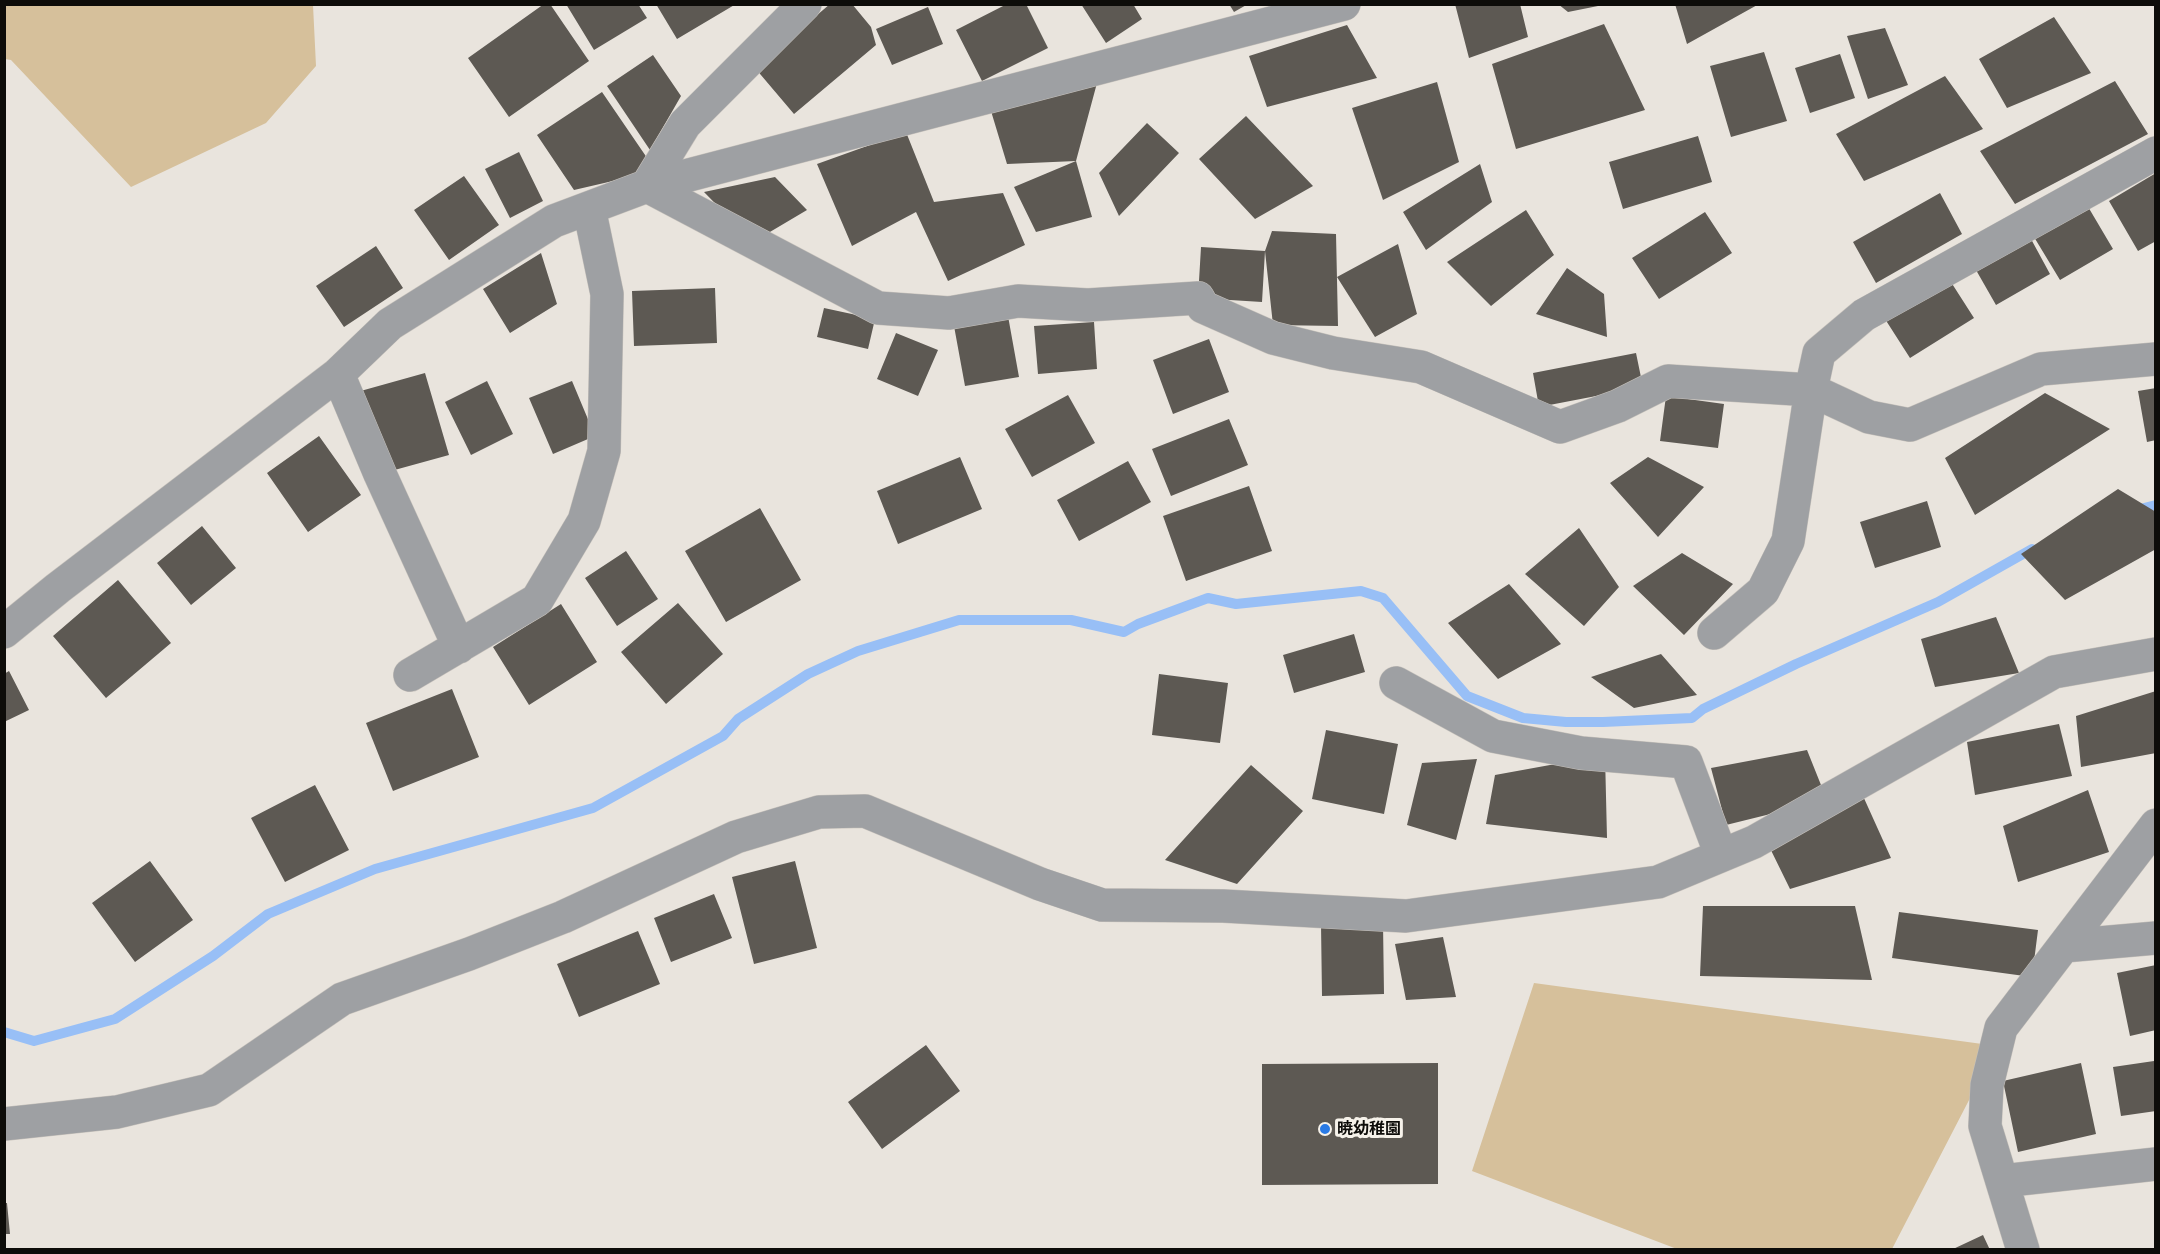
<!DOCTYPE html>
<html>
<head>
<meta charset="utf-8">
<style>
	body { margin:0 }
	#map { position:relative; width:2160px; height:1254px; overflow:hidden; background:#e9e4dd; font-family:Barlow,sans-serif }
	canvas { display:block }
	.frame { position:absolute; inset:0; border:6px solid #0d0c09; pointer-events:none }
</style>
</head>
<body>
<div id="map">
<canvas width="2160" height="1254"></canvas>
<div class="frame"></div>
</div>
<script>
const c = document.querySelector('canvas').getContext('2d');
c.lineJoin = 'round';
function fill(path, color) {
  c.fillStyle = color;
  c.fill(path, 'evenodd');
}
function strokePath(path, color, width, dash) {
  c.strokeStyle = color;
  c.lineWidth = width;
  c.lineCap = dash ? 'butt' : 'round';
  c.setLineDash(dash || []);
  c.stroke(path);
}
function write(font, color, halo, rows, align = 'center') {
  c.font = font + ' Barlow,"Noto Sans JP",sans-serif';
  c.lineWidth = 6;
  c.setLineDash([]);
  c.textBaseline = 'middle';
  c.strokeStyle = halo;
  c.fillStyle = color;
  for (const [text, x, y, turn = 0] of rows) {
    c.save();
    c.translate(x, y);
    c.rotate((+turn || 0) * Math.PI / 180);
    c.textAlign = isNaN(turn) ? turn : align;
    if (halo) c.strokeText(text, 0, 0);
    c.fillText(text, 0, 0);
    c.restore();
  }
}
fill(new Path2D(`
	M4,5H313L316,66L266,123L131,187L11,60L5,59Z
	M1534,983L1997,1046L1892,1249H1677L1472,1171Z`), '#d6c09b');
strokePath(new Path2D(`
	M2136,510L2156,505
	M4,1032L34,1041L115,1019L213,956L268,914L375,869L593,808L723,736L738,719L808,674L858,651L959,620H1071L1124,632L1138,624L1208,598L1236,604L1361,591L1383,598L1467,696L1523,718L1566,722H1603L1692,718L1703,709L1796,664L1938,602L2032,549`), '#98bff6', 10);
fill(new Path2D(`
	M544,4H550L589,61L509,117L468,58Z
	M566,4H638L647,18L594,50Z
	M656,4H736L677,39Z
	M830,4H852L871,27L876,45L794,114L755,68Z
	M1007,4H1026L1048,48L982,81L956,30Z
	M1081,4H1133L1142,19L1106,43Z
	M1229,4H1248L1234,12Z
	M1455,4H1520L1528,37L1469,58Z
	M1558,4H1597L1598,6L1568,12Z
	M1675,4H1759L1687,44Z
	M928,7L943,44L892,65L876,29Z
	M2054,17L2091,73L2007,108L1979,59Z
	M1604,24L1645,110L1516,149L1492,64Z
	M1347,25L1377,78L1267,107L1249,56Z
	M1885,28L1908,85L1868,99L1847,36Z
	M1764,52L1787,121L1731,137L1710,66Z
	M1840,54L1855,98L1810,113L1795,68Z
	M653,55L681,96L650,150L607,86Z
	M1945,76L1983,129L1864,181L1836,134Z
	M2115,81L2148,134L2015,204L1980,151Z
	M1437,82L1459,162L1383,200L1352,108Z
	M1097,83L1076,161L1007,164L991,111Z
	M602,92L656,171L574,190L537,135Z
	M1246,116L1313,186L1255,219L1199,159Z
	M1147,123L1179,153L1119,216L1099,173Z
	M906,132L934,202L1003,193L1025,245L948,281L916,212L852,246L817,164Z
	M1698,136L1712,182L1623,209L1609,162Z
	M519,152L543,201L510,218L485,169Z
	M1076,161L1092,217L1036,232L1014,187Z
	M1480,164L1492,202L1426,250L1403,212Z
	M2156,173V241L2138,251L2109,201Z
	M464,176L499,225L449,260L414,210Z
	M775,177L807,210L753,242L704,192Z
	M1940,193L1962,234L1876,283L1853,242Z
	M2087,205L2113,249L2060,280L2034,237Z
	M1526,210L1554,255L1491,306L1447,262Z
	M1705,212L1732,253L1659,299L1632,258Z
	M1272,231L1336,234L1338,326L1273,325L1265,251Z
	M2031,239L2050,274L1996,305L1976,270Z
	M1398,244L1417,314L1375,337L1337,277Z
	M376,246L403,288L344,327L316,286Z
	M1201,247L1265,251L1262,302L1198,298Z
	M541,253L557,304L510,333L483,289Z
	M1567,268L1604,294L1607,337L1536,314Z
	M1949,279L1974,318L1910,358L1885,319Z
	M715,288L717,343L634,346L632,291Z
	M824,308L875,319L868,349L817,337Z
	M1008,316L1019,377L965,386L954,326Z
	M1094,322L1097,369L1038,374L1034,326Z
	M896,333L938,350L918,396L877,379Z
	M1209,339L1229,392L1173,414L1153,360Z
	M1636,353L1643,387L1539,407L1533,373Z
	M425,373L449,455L380,474L357,392Z
	M487,381L513,434L471,455L445,402Z
	M572,381L595,436L553,454L529,398Z
	M2156,388V440L2147,442L2138,391Z
	M2045,393L2110,429L1975,515L1945,458Z
	M1068,395L1095,443L1032,477L1005,429Z
	M1666,396L1724,404L1718,448L1660,441Z
	M1229,419L1248,465L1171,496L1152,449Z
	M319,436L361,495L308,532L267,473Z
	M960,457L982,509L898,544L877,491Z
	M1648,457L1704,487L1658,537L1610,483Z
	M1128,461L1151,502L1079,541L1057,500Z
	M1249,486L1272,551L1186,581L1163,516Z
	M2118,489L2156,512V549L2065,600L2021,554Z
	M1927,501L1941,547L1875,568L1860,522Z
	M760,508L801,580L726,622L685,551Z
	M202,526L236,568L191,605L157,563Z
	M1579,528L1619,587L1584,626L1525,574Z
	M626,551L658,599L617,626L585,578Z
	M1682,553L1733,584L1684,635L1633,586Z
	M118,580L171,643L106,698L53,636Z
	M1509,584L1561,644L1498,679L1448,623Z
	M678,603L723,654L666,704L621,652Z
	M561,604L597,662L529,705L493,647Z
	M1996,617L2019,673L1935,687L1921,639Z
	M1354,634L1365,672L1294,693L1283,655Z
	M1661,654L1697,695L1634,708L1591,677Z
	M9,671L29,710L4,722V674Z
	M1159,674L1228,683L1220,743L1152,735Z
	M452,689L479,757L393,791L366,723Z
	M2156,691V753L2081,767L2076,716Z
	M2059,724L2072,776L1975,795L1967,742Z
	M1326,730L1398,744L1384,814L1312,799Z
	M1807,750L1827,800L1726,825L1711,768Z
	M1605,755L1607,838L1486,824L1495,775Z
	M1477,759L1456,840L1407,825L1422,763Z
	M1251,765L1303,811L1237,884L1165,860Z
	M315,785L349,850L285,882L251,818Z
	M2088,790L2109,852L2018,882L2003,826Z
	M1863,796L1891,858L1790,889L1764,836Z
	M150,861L193,920L135,962L92,903Z
	M795,861L817,948L754,964L732,877Z
	M714,894L732,938L671,962L654,918Z
	M1703,906H1855L1872,980L1700,976Z
	M1899,912L2038,930L2032,977L1892,958Z
	M1383,923L1384,994L1322,996L1321,924Z
	M638,931L660,984L579,1017L557,964Z
	M1443,937L1456,997L1406,1000L1395,944Z
	M2156,965V1030L2130,1036L2117,973Z
	M926,1045L960,1091L882,1149L848,1102Z
	M2154,1061L2156,1111L2121,1116L2113,1067Z
	M1438,1063V1184L1262,1185V1064Z
	M2081,1063L2096,1134L2018,1152L2003,1081Z
	M4,1203H7L10,1234H4Z
	M1983,1235L1990,1250H1951Z`), '#5d5953');
const minor = new Path2D(`
	M647,186L878,308L949,313L1018,301L1088,305L1198,298L1203,307L1273,338L1333,353L1421,367L1560,427L1618,406L1668,381L1811,390L1869,417L1910,425L2041,369L2156,359
	M647,186L685,124L805,4
	M338,374L380,474L459,647
	M4,632L58,588L338,374L390,324L554,221L647,186L1344,4
	M1714,633L1763,591L1788,541L1811,390L1819,353L1864,315L2156,153
	M410,675L537,600L584,521L604,451L607,294L589,208
	M1396,683L1493,736L1581,753L1686,762L1721,855
	M2064,946L2156,938
	M4,1124L117,1112L209,1090L342,999L469,954L563,917L736,837L819,812L865,811L1040,884L1102,905L1223,906L1406,916L1658,882L1754,842L2054,672L2156,654
	M2002,1181L2156,1164
	M2023,1250L1985,1126L1987,1085L2001,1028L2156,825`);
strokePath(minor, '#c6c1bb', 34);
strokePath(minor, '#9ea0a3', 33);
for (const [x, y, r, color] of [
	[1325,1129,6,"#297ae5"]
]) {
  const dot = new Path2D();
  dot.arc(x, y, r, 0, 2 * Math.PI);
  c.fillStyle = color;
  c.fill(dot);
  strokePath(dot, '#f6f2ea', 2);
}
write('bold 16px', '#0d0c09', '#f6f2ea', [
	["暁幼稚園",1337,1129]
], 'left');
</script>
</body>
</html>
